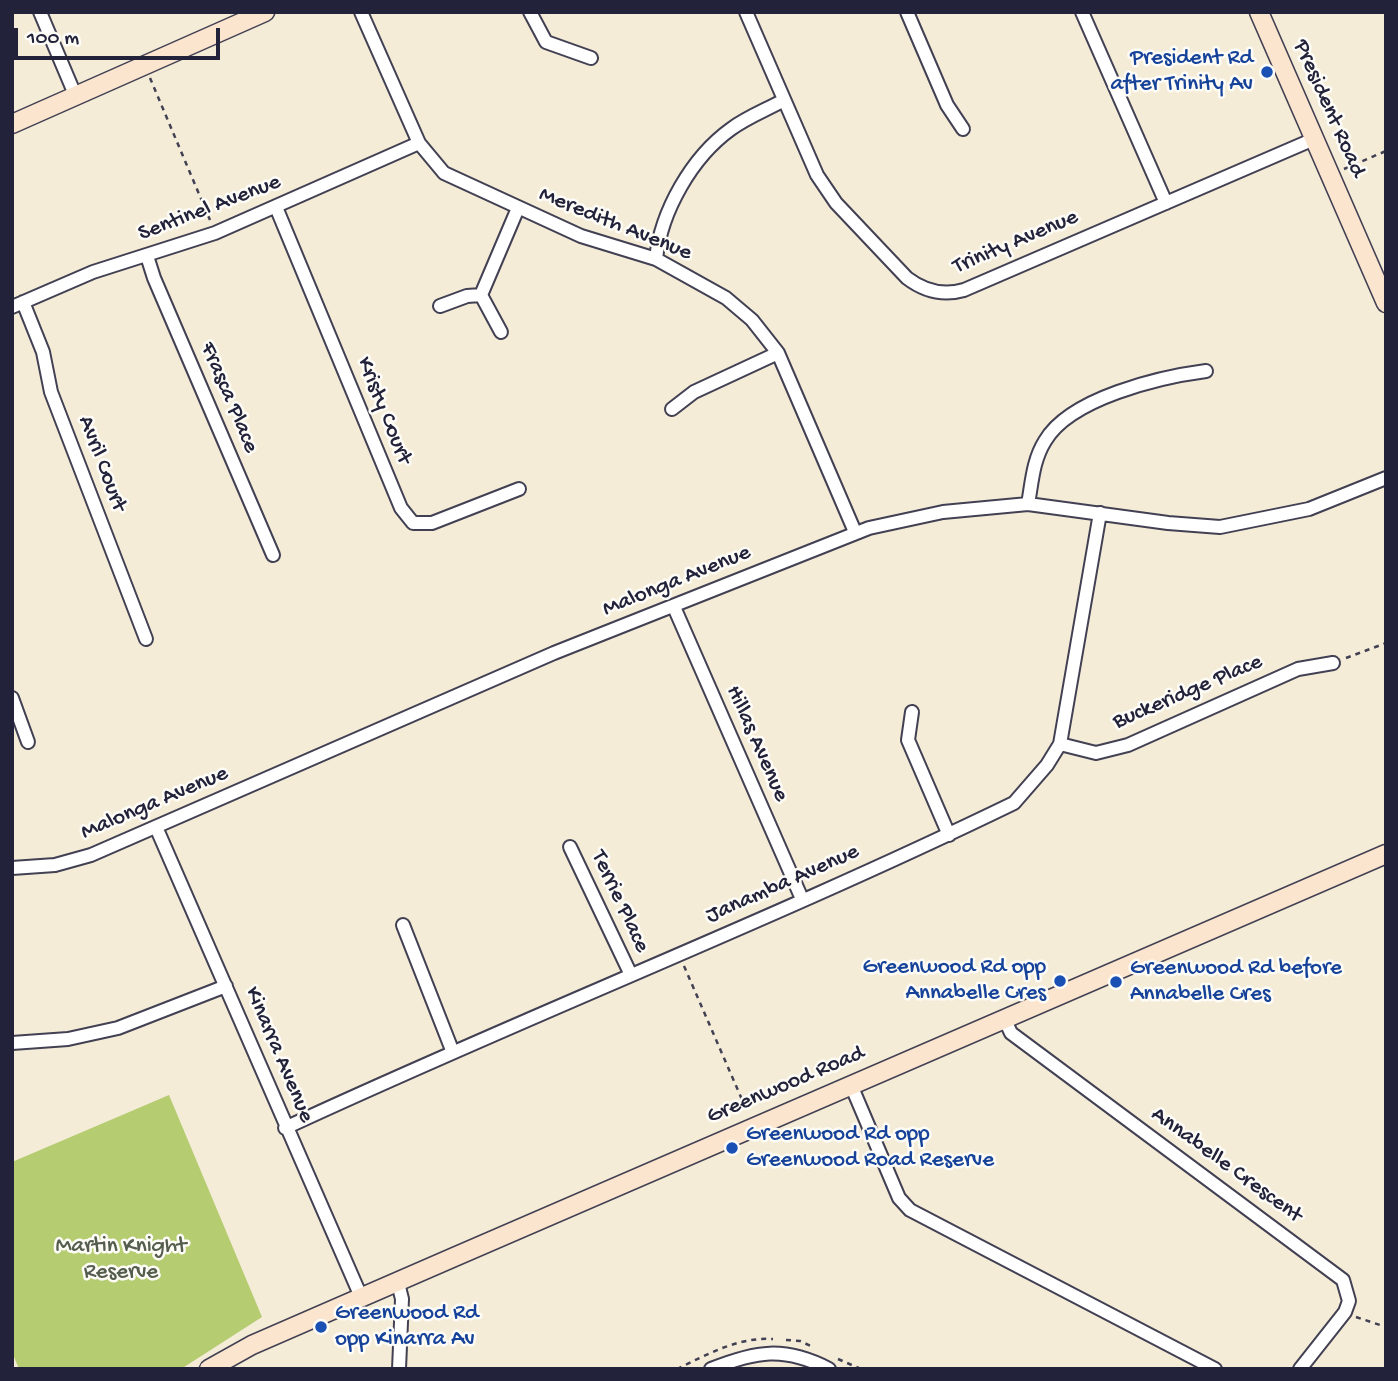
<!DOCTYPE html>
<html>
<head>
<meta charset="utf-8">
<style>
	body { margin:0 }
	#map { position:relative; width:1398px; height:1381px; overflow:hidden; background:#f5ecd8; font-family:"Gochi Hand",sans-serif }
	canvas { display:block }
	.frame { position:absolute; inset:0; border:14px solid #22223b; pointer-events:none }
	.scale { position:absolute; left:14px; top:28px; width:206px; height:32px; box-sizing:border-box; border:4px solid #22223b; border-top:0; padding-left:9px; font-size:21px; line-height:24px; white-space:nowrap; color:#22223b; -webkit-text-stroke:5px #fdfcf7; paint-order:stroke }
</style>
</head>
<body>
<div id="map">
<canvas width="1398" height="1381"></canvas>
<div class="frame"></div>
<div class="scale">100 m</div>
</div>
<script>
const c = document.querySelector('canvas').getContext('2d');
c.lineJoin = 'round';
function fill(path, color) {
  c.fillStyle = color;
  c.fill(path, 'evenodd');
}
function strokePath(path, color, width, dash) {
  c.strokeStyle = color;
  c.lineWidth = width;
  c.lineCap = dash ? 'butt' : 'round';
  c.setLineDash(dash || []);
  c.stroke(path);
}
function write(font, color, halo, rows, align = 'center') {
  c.font = font + ' "Gochi Hand",sans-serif';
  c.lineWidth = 5;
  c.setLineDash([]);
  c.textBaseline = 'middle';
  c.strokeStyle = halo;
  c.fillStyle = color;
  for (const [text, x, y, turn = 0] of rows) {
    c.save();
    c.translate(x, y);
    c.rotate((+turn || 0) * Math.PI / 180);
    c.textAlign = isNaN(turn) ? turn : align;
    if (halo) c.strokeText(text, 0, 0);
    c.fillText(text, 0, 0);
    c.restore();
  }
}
fill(new Path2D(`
	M169,1095L262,1317L181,1369H19L12,1352V1162Z`), '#b5cc71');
const street = new Path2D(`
	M40,12L76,97
	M361,12L419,143L444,173L581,236L656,259L726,298L752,320L778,353L855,532
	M530,12L546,42L591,58
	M746,12L817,175L836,203L907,278C924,291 943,296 964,290L1314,139
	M907,12L947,105L963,129
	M1082,12L1166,203
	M276,207L401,508L413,523H432L519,489
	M147,256L154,278L273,555
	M656,259C661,211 692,157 731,129C747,117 766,110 784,100
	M23,302L43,352L51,392L146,639
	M440,306L467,296L481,295
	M12,307L93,272L215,233L419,143
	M501,332L481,295L518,208
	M672,409L694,392L778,353
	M1028,504C1032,482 1033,460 1045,441C1070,398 1160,377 1206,371
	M674,607L802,899
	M12,698L28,742
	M912,712L908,740L949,835
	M1060,744L1096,753L1128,745L1298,669L1333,663
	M156,827L362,1299
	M570,847L631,975
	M12,868L55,865L91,855L554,653L869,528L943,512L1028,504L1168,523L1220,527L1309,509L1386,478
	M403,925L452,1050
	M1004,1018L1011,1033L1343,1280L1349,1301L1345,1312L1300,1369
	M12,1043L68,1039L118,1028L226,986
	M851,1085L899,1198L910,1210L1215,1369
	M285,1128C526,1016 775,919 1014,803L1047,765L1060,744L1100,513
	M398,1283L402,1299L399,1369
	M711,1369C756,1351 784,1346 829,1369`);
const secondary = new Path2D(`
	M1259,12L1386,303
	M12,124L265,12
	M209,1369L252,1345L452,1258L1386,854`);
strokePath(street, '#424053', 16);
strokePath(secondary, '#424053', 21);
strokePath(new Path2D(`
	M150,78L210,220
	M1344,169L1386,151
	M1346,658L1386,643
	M684,966L747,1111
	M1356,1317L1386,1327
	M786,1340L800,1341L813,1347
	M838,1359L861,1369
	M677,1369C708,1354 738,1337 773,1339`), '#424053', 2.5, [5, 5]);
strokePath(street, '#fff', 12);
strokePath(secondary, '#fbe5cf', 18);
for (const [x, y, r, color] of [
	[1267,72,7,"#1a4fb4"],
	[1060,981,7,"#1a4fb4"],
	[1116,982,7,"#1a4fb4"],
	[732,1148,7,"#1a4fb4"],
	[321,1327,7,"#1a4fb4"]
]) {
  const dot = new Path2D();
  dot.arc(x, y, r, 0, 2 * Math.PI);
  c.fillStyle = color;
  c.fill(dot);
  strokePath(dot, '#fdfcf7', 2.5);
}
write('23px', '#164399', '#fdfcf7', [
	["President Rd",1253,59,"right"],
	["after Trinity Av",1253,85,"right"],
	["Greenwood Rd opp",1046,968,"right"],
	["Annabelle Cres",1046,994,"right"],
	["Greenwood Rd before",1130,969],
	["Annabelle Cres",1130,995],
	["Greenwood Rd opp",746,1135],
	["Greenwood Road Reserve",746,1161],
	["Greenwood Rd",335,1314],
	["opp Kinarra Av",335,1340]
], 'left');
write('23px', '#22223b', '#fdfcf7', [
	["President Road",1328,109,66],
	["Sentinel Avenue",210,209,-21],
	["Meredith Avenue",615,225,22],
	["Trinity Avenue",1016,243,-23],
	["Frasca Place",228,398,67],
	["Kristy Court",383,411,68],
	["Avril Court",101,464,69],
	["Malonga Avenue",677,582,-22],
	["Buckeridge Place",1188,693,-23],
	["Hillas Avenue",756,744,66],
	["Malonga Avenue",155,804,-23],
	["Janamba Avenue",783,885,-24],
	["Terrie Place",619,902,65],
	["Kinarra Avenue",278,1055,67],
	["Greenwood Road",786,1086,-23],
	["Annabelle Crescent",1226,1166,36]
]);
write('23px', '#555e4e', '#fdfcf7', [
	["Martin Knight",121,1247],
	["Reserve",121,1273]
]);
</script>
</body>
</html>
